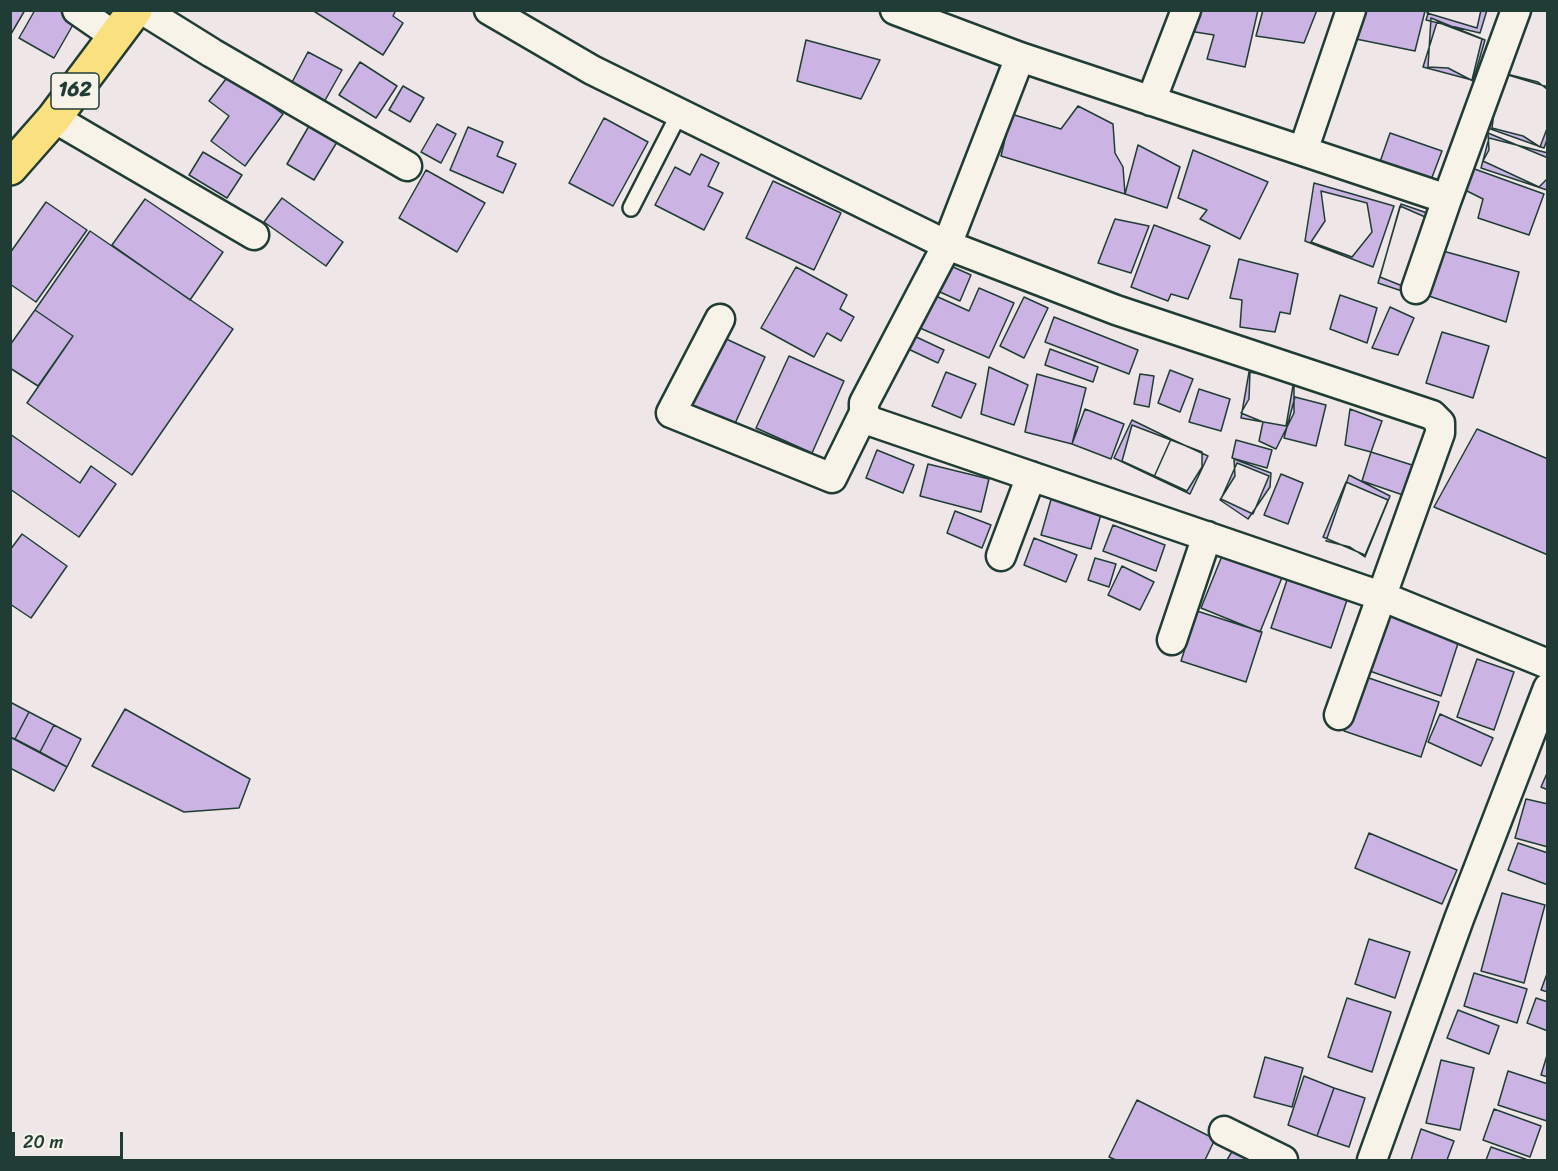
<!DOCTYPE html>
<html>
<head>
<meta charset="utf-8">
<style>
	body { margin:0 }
	#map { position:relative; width:1558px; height:1171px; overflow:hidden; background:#eee6e7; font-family:Sriracha,sans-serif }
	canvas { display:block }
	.frame { position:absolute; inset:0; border:12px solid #1f3d34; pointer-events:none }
	.scale { position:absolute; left:12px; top:1132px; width:111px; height:27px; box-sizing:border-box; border:3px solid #1f3d34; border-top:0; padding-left:8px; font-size:18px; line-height:21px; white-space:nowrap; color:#1f3d34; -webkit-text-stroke:4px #f7f3e8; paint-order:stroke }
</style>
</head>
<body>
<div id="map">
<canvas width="1558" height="1171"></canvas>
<div class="frame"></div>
<div class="scale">20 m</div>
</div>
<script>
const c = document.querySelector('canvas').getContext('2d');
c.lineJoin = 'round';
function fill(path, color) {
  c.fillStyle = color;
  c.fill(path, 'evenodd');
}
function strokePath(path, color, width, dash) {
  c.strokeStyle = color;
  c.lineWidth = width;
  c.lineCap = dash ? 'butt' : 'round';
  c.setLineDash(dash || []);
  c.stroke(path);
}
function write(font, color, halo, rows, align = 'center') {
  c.font = font + ' Sriracha,sans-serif';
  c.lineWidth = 4.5;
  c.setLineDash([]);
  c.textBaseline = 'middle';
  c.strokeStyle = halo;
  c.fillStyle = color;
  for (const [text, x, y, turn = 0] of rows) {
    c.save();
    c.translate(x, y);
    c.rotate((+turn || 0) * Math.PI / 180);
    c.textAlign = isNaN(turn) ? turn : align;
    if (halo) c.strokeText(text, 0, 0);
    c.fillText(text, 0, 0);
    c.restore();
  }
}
const building = new Path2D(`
	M10,10H25L11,34H10Z
	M35,10H68L78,16L54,58L19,38Z
	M312,10H396L393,16L403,23L383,55Z
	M1195,10H1258L1245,67L1207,59L1214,35L1189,31Z
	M1263,10H1317L1304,43L1256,36Z
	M1360,10L1425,11L1415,51L1356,39Z
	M1428,10H1481L1477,28L1427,13Z
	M1429,10H1487L1480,33L1426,20Z
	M1431,18L1485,40L1473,81L1448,68L1428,67Z
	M1437,22L1482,39L1472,80L1423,67Z
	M806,40L880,60L861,99L797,81Z
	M308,52L342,70L323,104L290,86Z
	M360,62L397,86L376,118L339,95Z
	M1498,72L1548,87V137L1544,148L1485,127Z
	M1499,72L1538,82L1548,90V126L1540,147L1523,136L1492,128Z
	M229,75L283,114L245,166L211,141L229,116L209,101Z
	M403,86L424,98L410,122L389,110Z
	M1078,106L1113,124L1115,153L1123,167L1125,194L1001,156L1011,114L1061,129Z
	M604,118L648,142L613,206L569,183Z
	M437,124L456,134L441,163L421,152Z
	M309,126L337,142L314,180L287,164Z
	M468,127L503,142L497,156L516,164L503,193L450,170Z
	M1390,133L1442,151L1431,180L1380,162Z
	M1488,133L1548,158V178L1539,187L1483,161L1489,150Z
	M1489,138L1548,153L1547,190L1481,168Z
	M1138,145L1180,167L1167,208L1125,194Z
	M1193,150L1268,182L1240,239L1200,219L1207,210L1178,198Z
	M203,152L242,175L227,198L189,175Z
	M701,154L719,163L708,186L723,193L704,230L655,205L675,167L690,175Z
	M1469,167L1544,194L1529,235L1478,218L1483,199L1465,190Z
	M426,170L485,203L457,252L399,218Z
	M773,181L841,213L814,270L746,238Z
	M1314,183L1394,206L1373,267L1305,241Z
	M1321,191L1367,203L1372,232L1352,257L1311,242L1325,221Z
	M282,198L343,242L326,266L264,222Z
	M145,199L223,252L190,300L112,245Z
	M46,202L87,230L36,302L10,284V253Z
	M1401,204L1436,216L1414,295L1378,283Z
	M1400,206L1432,220L1410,289L1380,277Z
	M1115,219L1149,226L1131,273L1098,263Z
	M1154,225L1210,246L1188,299L1171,294L1168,301L1131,287Z
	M90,231L233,329L132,475L27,403L73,336L35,310Z
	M1432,248L1519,272L1506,322L1420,293Z
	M1239,259L1298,274L1290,314L1280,312L1275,332L1240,327L1242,300L1230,298Z
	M942,262L971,275L960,301L931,288Z
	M796,267L847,295L840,309L854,317L841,341L827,333L814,357L761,328Z
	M979,288L1014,303L989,358L913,325L927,292L969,311Z
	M1340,295L1377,308L1367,343L1330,329Z
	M1024,297L1048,308L1024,358L1000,346Z
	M1390,307L1414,318L1398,355L1372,348Z
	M35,310L73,336L38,386L10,368V345Z
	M1054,317L1138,350L1129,374L1045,342Z
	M707,330L765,357L728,439L670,413Z
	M1442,332L1489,346L1473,398L1426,383Z
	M910,334L944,350L938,363L904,347Z
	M1050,349L1098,367L1093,382L1045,365Z
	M789,356L844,381L812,453L756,428Z
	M989,367L1028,385L1014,425L981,414Z
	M1170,370L1193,379L1180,412L1158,403Z
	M1250,371L1294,379V413L1276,449L1259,441L1263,422L1241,413L1249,399Z
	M946,372L976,384L961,418L932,406Z
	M1249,372L1294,380L1286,426L1241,418Z
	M1037,374L1086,388L1072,444L1025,432Z
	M1140,374L1154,376L1149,407L1134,404Z
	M1199,389L1230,399L1221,431L1189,422Z
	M1295,397L1326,405L1316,446L1284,438Z
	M1085,409L1124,424L1111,459L1072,444Z
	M1350,409L1382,421L1371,452L1345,445Z
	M1132,420L1171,439L1154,477L1114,458Z
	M1132,425L1202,452V467L1187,491L1122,461Z
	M1477,429L1548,459V555L1434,507Z
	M10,434L80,483L91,466L116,484L79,537L10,489Z
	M1171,439L1208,456L1190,494L1154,477Z
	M1236,440L1272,450L1267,468L1232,458Z
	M877,450L914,465L903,493L866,478Z
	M1371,452L1412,465L1403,495L1362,481Z
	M1234,459L1271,473L1270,487L1248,519L1220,500L1235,476Z
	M1237,463L1269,476L1253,514L1221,499Z
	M928,464L989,479L981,512L920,496Z
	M1281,474L1303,483L1288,524L1264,515Z
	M1349,475L1390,496L1365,557L1350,547L1326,541Z
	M1346,482L1388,500L1365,555L1323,537Z
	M1054,489L1104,504L1091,549L1041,535Z
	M955,511L991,525L982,548L947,533Z
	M1113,525L1165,545L1156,571L1103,551Z
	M22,534L67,566L31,618L10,604V550Z
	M1034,538L1077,555L1066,582L1024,565Z
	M1224,551L1283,575L1260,632L1201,608Z
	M1095,558L1116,564L1109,587L1088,580Z
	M1122,566L1154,582L1140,610L1108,595Z
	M1288,577L1348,597L1331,648L1271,628Z
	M1385,609L1461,634L1441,696L1364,669Z
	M1197,611L1262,632L1246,682L1181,661Z
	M1477,659L1514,672L1494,730L1457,717Z
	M1363,676L1439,702L1421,757L1344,731Z
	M10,702L29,712L15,739L10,737Z
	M125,709L250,779L239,808L184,812L92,766Z
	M29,712L54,725L40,752L15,739Z
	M1440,714L1493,738L1481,766L1428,742Z
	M54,725L81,739L67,767L40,752Z
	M10,737L67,767L54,791L10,768Z
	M1548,771V790L1541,787Z
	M1526,799L1548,804V847L1515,838Z
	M1369,833L1457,870L1442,904L1355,868Z
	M1518,843L1548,853V885L1508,870Z
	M1502,893L1545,905L1524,983L1481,971Z
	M1369,939L1410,952L1395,998L1355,984Z
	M1548,971V992L1541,990Z
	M1474,973L1527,989L1517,1023L1464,1006Z
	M1347,998L1391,1012L1372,1072L1328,1057Z
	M1536,998L1548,1002V1031L1527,1023Z
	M1458,1010L1499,1026L1489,1054L1447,1038Z
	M1548,1052V1077L1541,1075Z
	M1265,1057L1303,1068L1292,1107L1254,1097Z
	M1441,1060L1474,1068L1460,1130L1426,1123Z
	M1508,1071L1548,1084L1547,1121L1498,1105Z
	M1304,1076L1334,1088L1317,1136L1288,1125Z
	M1334,1088L1365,1098L1349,1147L1317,1136Z
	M1137,1100L1215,1139L1205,1160H1116L1109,1157Z
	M1494,1109L1541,1126L1530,1157L1483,1140Z
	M1421,1129L1454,1141L1447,1160H1411Z
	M1491,1147L1528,1160H1486Z
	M1234,1148L1258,1160H1227Z`);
fill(building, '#cbb4e3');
strokePath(building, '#1f3d34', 1.5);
const service = new Path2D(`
	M631,208L679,114`);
const minor = new Path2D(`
	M77,10L116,37
	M143,10L212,53L407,166
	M489,10L592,70L947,245L1116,310L1432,415L1440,423V433L1339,715
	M895,10L1020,57L1447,199L1516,10
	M1020,57L947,245L864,403V413L870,421L1381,596L1548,664
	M1151,101L1186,10
	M54,118L254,235
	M1303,151L1351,10
	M1416,289L1447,199
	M720,319L671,413L832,478L864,413
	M1001,556L1031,476
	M1172,640L1207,536
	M1224,1131L1283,1160
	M1372,1160L1459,919L1548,688`);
const primary = new Path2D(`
	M10,168L54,118L135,10`);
strokePath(service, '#1f3d34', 20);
strokePath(minor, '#1f3d34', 33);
strokePath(primary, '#1f3d34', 38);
strokePath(service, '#f7f3e8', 15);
strokePath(minor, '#f7f3e8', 28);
strokePath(primary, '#fbe080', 33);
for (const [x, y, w] of [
	[75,91,48]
]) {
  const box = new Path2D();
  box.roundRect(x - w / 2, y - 18, w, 36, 4.5);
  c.fillStyle = '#f7f3e8';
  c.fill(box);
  strokePath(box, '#1f3d34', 1.5);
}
write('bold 21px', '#1f3d34', null, [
	["162",75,91]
]);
</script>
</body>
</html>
